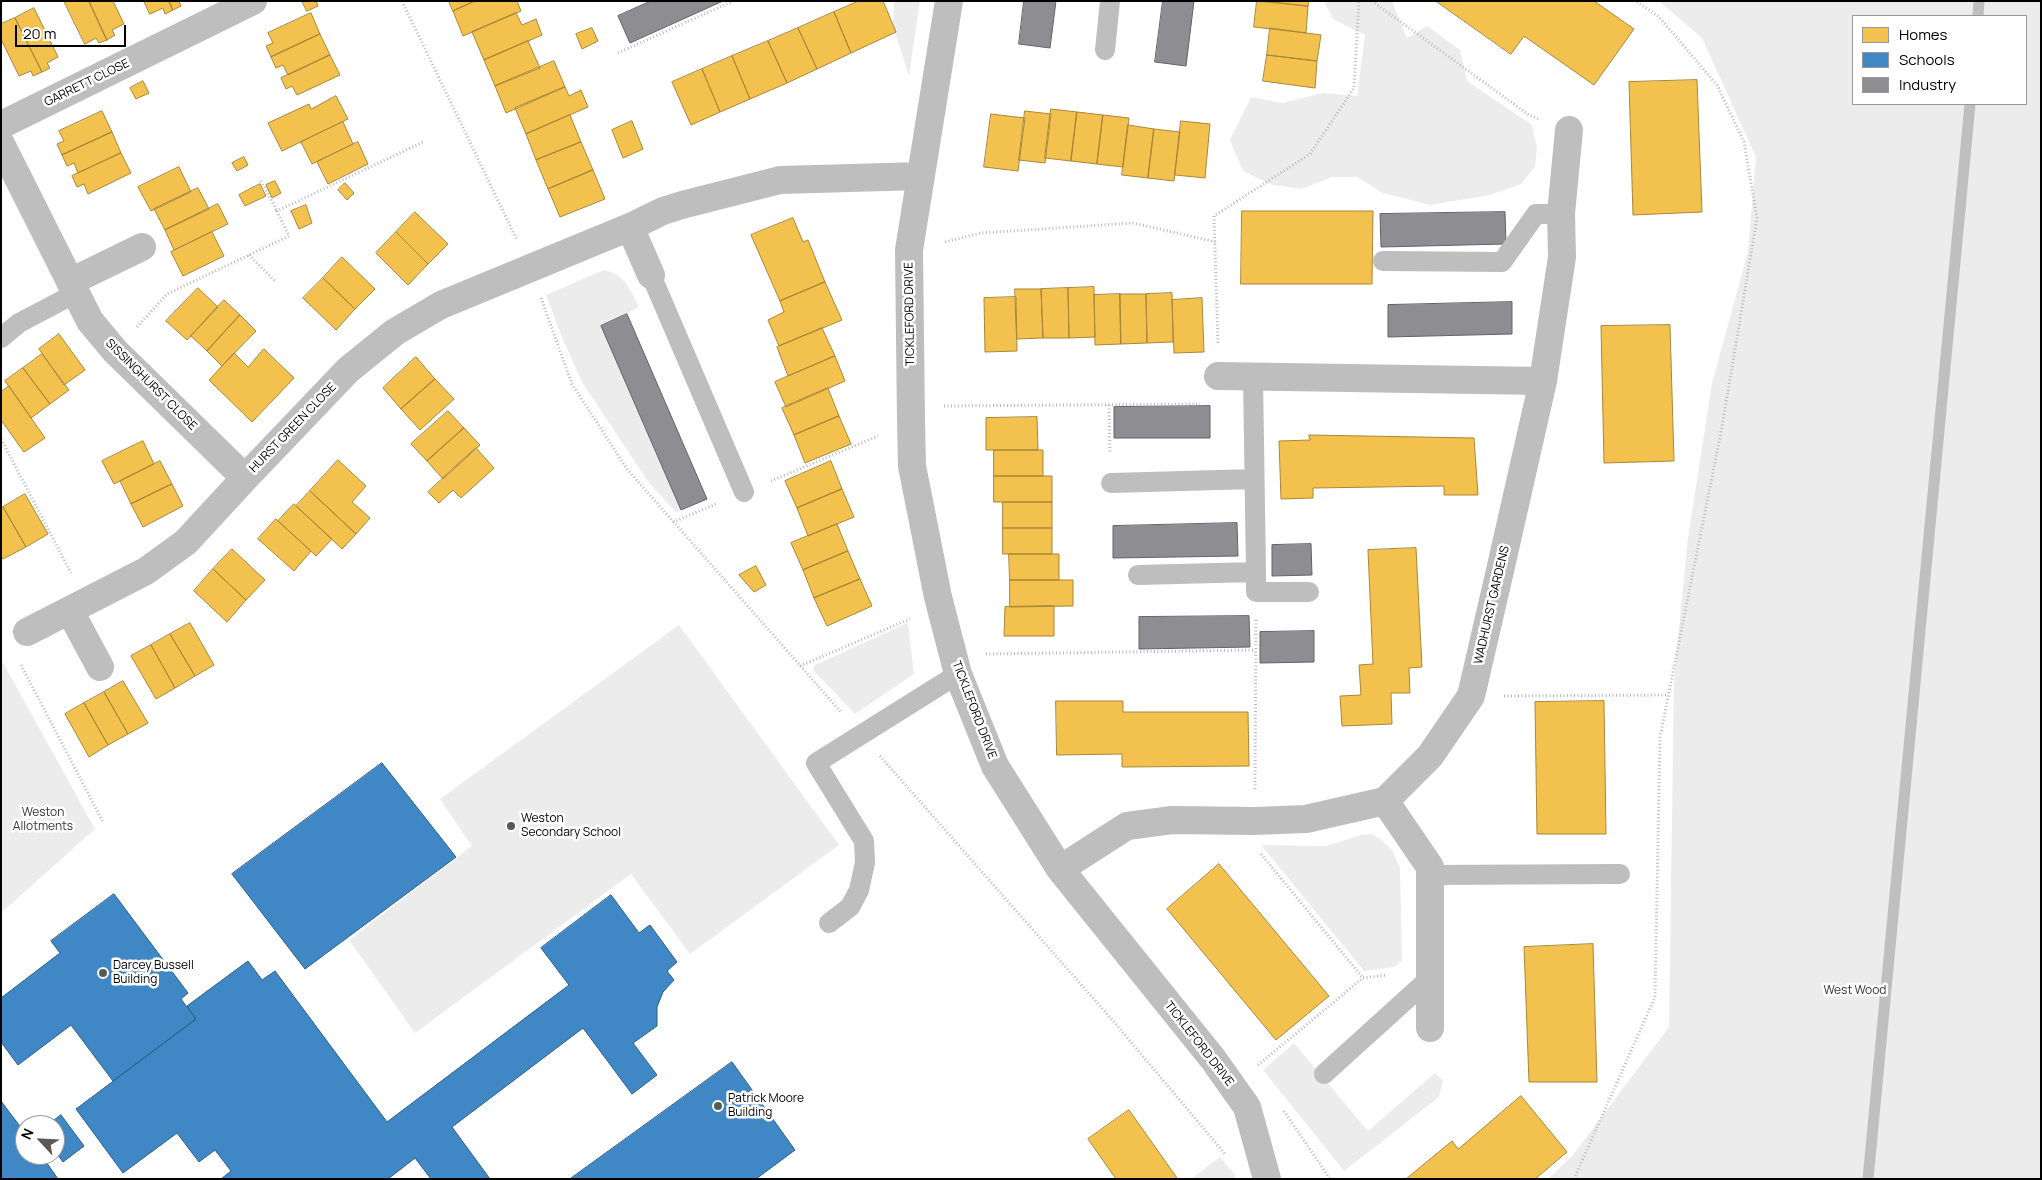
<!DOCTYPE html>
<html>
<head>
<meta charset="utf-8">
<style>
	body { margin:0 }
	#map { position:relative; width:2042px; height:1180px; overflow:hidden; background:#fff; font-family:Manrope,sans-serif }
	canvas { display:block }
	.frame { position:absolute; inset:0; border:2px solid #000; pointer-events:none }
	.legend { position:absolute; left:1852px; top:15px; width:175px; height:90px; box-sizing:border-box; background:#fff; border:1px solid #999; margin:0; padding:6px 9px; list-style:none; font-size:15px; color:#000 }
	.legend li { display:flex; align-items:center; gap:10px; height:25px }
	.legend b { width:25px; border:1px solid #999 }
	.north { position:absolute; left:15px; top:1115px; width:50px; height:50px; box-sizing:border-box; background:#fff; border:1px solid #999; border-radius:50%; rotate:295deg; font-size:14px; font-weight:700; line-height:20px; text-align:center; color:#000 }
	.north::after { content:''; display:block; margin:auto; width:18px; height:22px; background:#595959; clip-path:polygon(50% 0,100% 100%,50% 72%,0 100%) }
	.scale { position:absolute; left:15px; top:25px; width:111px; height:22px; box-sizing:border-box; border:2px solid #000; border-top:0; padding-left:6px; font-size:15px; line-height:18px; white-space:nowrap; color:#000; -webkit-text-stroke:4px #fff; paint-order:stroke }
</style>
</head>
<body>
<div id="map">
<canvas width="2042" height="1180"></canvas>
<div class="frame"></div>
<ul class="legend">
<li><b style="height:14px;background:#f2c14e"></b>Homes</li>
<li><b style="height:14px;background:#3f88c5"></b>Schools</li>
<li><b style="height:14px;background:#8d8d92"></b>Industry</li>
</ul>
<div class="north">N</div>
<div class="scale">20 m</div>
</div>
<script>
const c = document.querySelector('canvas').getContext('2d');
c.lineJoin = 'round';
function fill(path, color) {
  c.fillStyle = color;
  c.fill(path, 'evenodd');
}
function strokePath(path, color, width, dash) {
  c.strokeStyle = color;
  c.lineWidth = width;
  c.lineCap = dash ? 'butt' : 'round';
  c.setLineDash(dash || []);
  c.stroke(path);
}
function write(font, color, halo, rows, align = 'center') {
  c.font = font + ' Manrope,sans-serif';
  c.lineWidth = 5;
  c.setLineDash([]);
  c.textBaseline = 'middle';
  c.strokeStyle = halo;
  c.fillStyle = color;
  for (const [text, x, y, turn = 0] of rows) {
    c.save();
    c.translate(x, y);
    c.rotate((+turn || 0) * Math.PI / 180);
    c.textAlign = isNaN(turn) ? turn : align;
    if (halo) c.strokeText(text, 0, 0);
    c.fillText(text, 0, 0);
    c.restore();
  }
}
fill(new Path2D(`
	M894,1H920L909,76L893,26Z
	M1324,1H1393V4L1407,38L1427,26L1460,50L1467,81L1532,125L1537,148L1535,167L1521,184L1490,195L1430,205L1383,193L1357,177H1332L1302,189L1273,185L1243,171L1230,140L1251,97L1283,103L1323,93L1357,96L1365,35L1333,19Z
	M1659,1H2041V1179H1548L1573,1155L1669,1027L1674,679L1688,538L1712,383L1748,252L1756,157L1702,38ZM1853,16H2026V104H1853Z
	M604,270C625,274 630,290 639,307L601,327L681,510L676,512L649,483L582,382L563,340L546,295Z
	M908,623L914,674L855,714L813,670L815,665Z
	M679,625L839,845L690,954L631,874L415,1033L349,940L472,846L440,799Z
	M1,659L95,829L1,913Z
	M1371,834L1381,839L1392,850L1400,868L1402,961L1394,967L1364,971L1261,845L1326,846L1361,835Z
	M1294,1043L1368,1131L1435,1073L1443,1081L1439,1097L1344,1171L1263,1070Z
	M1220,1157L1235,1175V1179H1191Z`), '#ececec');
const homes = new Path2D(`
	M64,1H89L107,40L99,43L96,38L85,44Z
	M89,1H113L124,24L112,30L115,35L107,40Z
	M144,1H169L173,10L165,14L163,8L150,14Z
	M169,1H179L181,6L173,10Z
	M302,1H316L318,6L307,11Z
	M449,1H475L453,11Z
	M475,1H517L521,11L463,36L453,11Z
	M859,1H883L896,32L851,53L834,12Z
	M1257,1L1308,6L1306,33L1254,27Z
	M1266,1H1309L1308,6Z
	M1436,1H1594L1634,29L1594,85L1524,36L1511,54Z
	M34,8L58,57L47,63L50,68L42,72L15,18Z
	M834,12L851,53L817,69L798,28Z
	M311,13L320,34L271,57L266,46L273,43L268,33Z
	M516,13L522,25L536,19L542,35L484,60L472,32Z
	M15,18L42,72L33,76L31,71L19,76L1,39V24Z
	M592,28L598,41L582,49L576,34Z
	M798,28L817,69L787,83L768,41Z
	M1270,28L1321,35L1317,61L1267,55Z
	M320,34L330,55L288,75L283,65L276,68L271,57Z
	M528,41L540,68L495,86L484,60Z
	M768,41L787,83L750,99L732,56Z
	M330,55L340,75L297,95L292,86L286,89L281,78Z
	M1267,55L1317,61L1315,88L1263,81Z
	M732,56L750,99L720,112L702,69Z
	M554,61L565,87L506,113L495,86Z
	M702,69L720,112L691,125L672,82Z
	M1697,80L1702,212L1633,215L1629,82Z
	M143,81L149,93L136,99L130,88Z
	M565,87L569,96L581,90L588,107L526,134L515,108Z
	M336,96L348,119L282,151L268,123L309,104L311,109Z
	M1051,109L1077,112L1071,161L1045,158Z
	M102,111L112,132L62,155L57,144L64,141L59,131Z
	M1025,111L1051,114L1045,163L1019,160Z
	M1077,112L1103,115L1097,164L1071,161Z
	M991,114L1025,118L1018,171L984,167Z
	M570,115L581,142L536,160L526,134Z
	M1103,115L1129,118L1123,167L1097,164Z
	M632,121L643,149L623,158L612,130Z
	M1181,121L1210,124L1205,178L1175,175Z
	M343,122L353,144L312,164L301,142Z
	M1128,125L1154,129L1148,178L1122,175Z
	M1154,129L1180,132L1174,181L1148,178Z
	M112,132L121,153L78,173L74,163L67,166L62,155Z
	M358,142L368,164L328,184L317,162Z
	M581,142L593,170L548,189L536,160Z
	M121,153L131,173L88,194L84,184L77,187L72,176Z
	M244,157L248,165L237,171L232,163Z
	M179,167L191,192L151,211L138,187Z
	M593,170L605,199L560,217L548,189Z
	M275,181L281,193L272,198L266,185Z
	M345,183L354,193L347,200L338,190Z
	M260,184L266,196L245,206L239,195Z
	M198,188L209,209L165,230L154,209Z
	M218,204L228,224L174,250L165,230Z
	M306,205L312,223L299,229L291,211Z
	M1242,211H1373L1372,284H1241Z
	M415,212L448,244L428,264L396,232Z
	M793,218L803,242L808,240L825,282L780,301L751,235Z
	M212,232L224,256L183,276L171,252Z
	M396,232L428,264L408,285L376,253Z
	M342,257L375,289L355,309L323,278Z
	M323,278L355,309L336,330L303,298Z
	M825,282L842,320L779,346L768,320L784,312L780,301Z
	M1094,287L1095,337L1069,338L1068,288Z
	M198,288L218,307L187,340L166,321Z
	M1068,288L1069,338H1043L1041,289Z
	M1015,289H1041L1043,338L1017,339Z
	M1172,293L1173,342L1147,343L1146,294Z
	M1120,294L1121,344L1095,345L1094,295Z
	M1120,294H1146L1147,343L1121,344Z
	M1016,297L1017,351L985,352L984,298Z
	M1202,298L1204,352L1174,353L1172,300Z
	M224,300L240,315L207,351L191,336Z
	M240,315L256,331L222,366L207,351Z
	M1670,325L1674,461L1604,463L1601,326Z
	M822,328L835,356L788,376L777,347Z
	M59,334L85,370L64,385L39,349Z
	M264,349L294,378L252,422L209,380L234,353L248,367Z
	M42,354L69,390L50,404L23,368Z
	M835,356L845,381L786,407L775,382Z
	M416,357L435,379L401,409L383,388Z
	M23,368L50,404L31,418L5,381Z
	M435,379L454,399L420,430L401,409Z
	M9,386L45,438L24,452L1,420V392Z
	M828,388L839,416L794,435L782,408Z
	M448,411L464,428L427,461L411,444Z
	M839,416L851,444L805,463L794,435Z
	M1037,417L1038,450H986V418Z
	M464,428L480,445L443,479L427,461Z
	M1309,435L1474,438L1478,495H1444V486L1313,488V498L1281,499L1279,441L1310,440Z
	M143,441L154,464L114,484L102,461Z
	M476,448L494,468L461,498L453,490L439,503L428,492Z
	M994,450H1043V476H994Z
	M338,460L366,486L352,502L370,518L356,534L310,491Z
	M160,461L172,484L131,504L120,481Z
	M831,461L842,489L797,508L785,481Z
	M994,476H1052V502H994Z
	M172,484L183,506L143,527L131,504Z
	M842,489L854,517L808,536L797,508Z
	M310,491L356,534L342,549L296,506Z
	M25,494L48,534L26,547L3,507Z
	M1003,502H1052V528H1003Z
	M294,504L332,539L316,556L278,521Z
	M3,507L26,547L3,559L1,556V508Z
	M276,519L311,551L294,571L258,539Z
	M837,524L848,551L803,570L791,543Z
	M1003,528H1052V554H1003Z
	M1416,548L1422,667L1409,668L1410,693H1391L1392,724L1342,726L1340,696L1361,695L1359,665L1373,664L1368,550Z
	M232,549L265,580L246,600L213,569Z
	M848,551L860,579L814,598L803,570Z
	M1009,554H1059V580H1010Z
	M756,566L766,585L754,592L739,575Z
	M213,569L246,600L227,622L194,591Z
	M860,579L872,606L827,626L814,598Z
	M1010,580H1073V606L1010,607Z
	M1054,606V636H1004L1005,607Z
	M190,623L214,665L195,676L170,634Z
	M170,634L195,676L175,688L151,645Z
	M151,645L175,688L156,699L131,656Z
	M123,681L148,723L128,734L104,692Z
	M104,692L128,734L108,745L84,703Z
	M1056,701H1123V712H1248L1249,766L1122,767V754L1057,755Z
	M1604,701L1606,834H1537L1535,702Z
	M84,703L108,745L89,757L65,714Z
	M1219,864L1329,996L1276,1040L1167,909Z
	M1593,944L1597,1082H1529L1524,947Z
	M1521,1096L1567,1152L1535,1179H1406L1452,1141L1458,1149Z
	M1129,1110L1177,1178L1176,1179H1116L1088,1139Z`);
fill(homes, '#f2c14e');
strokePath(homes, '#a98737', 1);
const schools = new Path2D(`
	M382,763L456,857L305,969L232,874Z
	M114,894L188,993L181,999L196,1019L113,1081L71,1025L18,1065L1,1042V998L60,953L51,941Z
	M611,895L639,933L650,925L677,962L667,971L674,980L663,992L657,1007V1026L633,1043L657,1075L632,1094L583,1028L452,1127L490,1179H431L415,1158L388,1179H221L231,1171L215,1150L199,1162L177,1133L123,1173L76,1109L196,1019L187,1006L248,961L262,980L275,971L387,1122L569,985L541,948Z
	M732,1062L795,1150L756,1179H570Z
	M1,1101L25,1133V1155H50L44,1159L58,1179H1Z
	M61,1115L84,1146L63,1162L55,1151V1125H48Z`);
fill(schools, '#3f88c5');
strokePath(schools, '#2c5f8a', 1);
const industry = new Path2D(`
	M651,1H723L630,43L618,16Z
	M1024,1H1056L1050,48L1019,44Z
	M1163,1H1194L1186,66L1155,62Z
	M1505,212L1506,244L1381,247L1380,214Z
	M1512,302V334L1388,337V305Z
	M627,314L707,499L681,510L601,326Z
	M1210,406V438H1114V407Z
	M1237,523L1238,556L1113,558V526Z
	M1311,544L1312,575L1272,576V545Z
	M1249,616L1250,647L1139,649V617Z
	M1314,631V662L1260,663V632Z`);
fill(industry, '#8d8d92');
strokePath(industry, '#636366', 1);
strokePath(new Path2D(`
	M1978,16L1979,1
	M1868,1179L1970,104`), '#bfbfbf', 11);
strokePath(new Path2D(`
	M402,1L517,240
	M1372,1L1529,115L1538,119
	M618,53L733,1
	M261,181L277,211
	M945,242L981,233L1133,223L1216,242
	M249,255L275,281
	M541,298L572,384L627,469L841,712
	M137,327L167,294L289,236L277,211L423,142
	M1218,343L1214,216L1310,154L1354,88L1359,1
	M1109,405L1110,454
	M944,406L1200,404
	M1,439L71,573
	M771,481L878,436
	M673,522L716,504
	M986,654L1255,650
	M21,665L103,822
	M800,666L910,619
	M1504,696L1668,695
	M880,756L1114,1022L1225,1154
	M1255,789L1256,620
	M1261,854L1363,978
	M1258,1065L1363,978L1387,975
	M1284,1111L1330,1179
	M1574,1179L1655,997L1660,737L1722,427L1757,218L1744,142L1717,85L1659,17L1636,1`), '#b9b9b9', 3, [1, 2.5]);
strokePath(new Path2D(`
	M1105,50L1110,1
	M1383,261L1502,262L1536,214H1561
	M651,275L744,492
	M1,338L19,323L76,293
	M1111,483L1254,479
	M1256,572V592H1309
	M1138,575L1256,572L1253,376
	M1429,875L1620,874
	M829,923L850,907L859,890L865,863L864,841L816,763L958,674
	M1324,1074L1430,978`), '#bebebe', 20);
strokePath(new Path2D(`
	M949,1L909,250L911,422L912,466L938,597L958,674L995,766L1060,869L1213,1059L1247,1107L1267,1179
	M1,125L253,1
	M1,144L90,321L115,351L245,478
	M630,227L651,275
	M70,282L142,247
	M1218,376L1543,381
	M70,611L100,667
	M27,632L146,571L186,542L245,478L348,370L395,332L441,305L630,227L663,211L682,205L780,180L921,176
	M1385,801L1430,867V1028
	M1060,869L1127,826L1172,820L1254,821L1306,819L1385,801L1430,756L1471,696L1499,575L1543,381L1562,257L1561,214L1569,130`), '#bebebe', 28);
for (const [x, y, r, color] of [
	[511,826,5,"#595959"],
	[103,973,5,"#595959"],
	[718,1106,5,"#595959"]
]) {
  const dot = new Path2D();
  dot.arc(x, y, r, 0, 2 * Math.PI);
  c.fillStyle = color;
  c.fill(dot);
  strokePath(dot, '#fff', 2);
}
write('12px', '#000', '#fff', [
	["GARRETT CLOSE",87,83,-26],
	["TICKLEFORD DRIVE",910,314,-91],
	["SISSINGHURST CLOSE",151,385,45],
	["HURST GREEN CLOSE",293,428,-46],
	["WADHURST GARDENS",1492,605,-77],
	["TICKLEFORD DRIVE",974,710,69],
	["TICKLEFORD DRIVE",1199,1044,52]
]);
write('12px', '#333', '#fff', [
	["Weston",43,813],
	["Allotments",43,827],
	["West Wood",1855,991]
]);
write('12px', '#000', '#fff', [
	["Weston",521,819],
	["Secondary School",521,833],
	["Darcey Bussell",113,966],
	["Building",113,980],
	["Patrick Moore",728,1099],
	["Building",728,1113]
], 'left');
</script>
</body>
</html>
